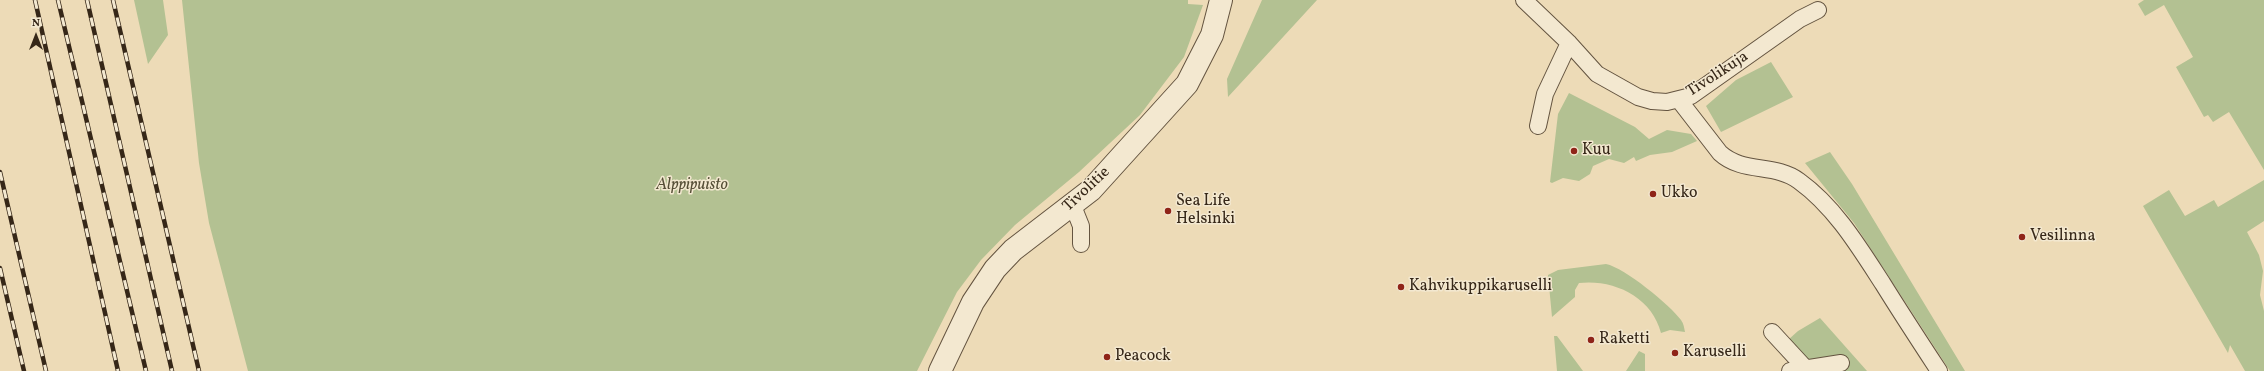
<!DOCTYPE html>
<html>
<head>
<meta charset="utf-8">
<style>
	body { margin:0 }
	#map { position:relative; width:2264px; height:371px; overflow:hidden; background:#eddbb7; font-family:Vollkorn,serif }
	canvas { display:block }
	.north { position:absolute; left:16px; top:16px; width:40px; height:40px; -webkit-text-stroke:3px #f3e8d0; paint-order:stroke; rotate:0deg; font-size:11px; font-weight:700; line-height:16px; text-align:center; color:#362718 }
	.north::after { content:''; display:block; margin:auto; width:14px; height:18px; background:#362718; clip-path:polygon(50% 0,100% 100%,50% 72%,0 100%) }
</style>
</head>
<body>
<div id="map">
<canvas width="2264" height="371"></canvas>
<div class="north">N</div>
</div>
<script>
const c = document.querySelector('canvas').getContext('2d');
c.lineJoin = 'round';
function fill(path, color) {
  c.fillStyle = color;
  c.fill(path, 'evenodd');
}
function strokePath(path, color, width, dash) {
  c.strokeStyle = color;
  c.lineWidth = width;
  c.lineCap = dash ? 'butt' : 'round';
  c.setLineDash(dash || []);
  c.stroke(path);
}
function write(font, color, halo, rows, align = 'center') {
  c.font = font + ' Vollkorn,serif';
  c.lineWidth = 3;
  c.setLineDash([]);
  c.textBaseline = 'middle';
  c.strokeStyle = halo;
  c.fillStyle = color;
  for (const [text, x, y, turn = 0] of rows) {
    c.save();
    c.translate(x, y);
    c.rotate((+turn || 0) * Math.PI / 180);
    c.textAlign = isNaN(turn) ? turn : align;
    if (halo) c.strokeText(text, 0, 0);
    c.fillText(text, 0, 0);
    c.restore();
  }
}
fill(new Path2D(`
	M134,0H163L168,35L148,64Z
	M182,0H1188V4L1203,5L1184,57L1140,115L1079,172L1015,225L981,260L957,292L917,371H248L209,223L199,163Z
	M1262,0H1317L1228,97L1227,79Z
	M2144,0H2264V170L2229,112L2213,122L2208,115L2204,117L2176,67L2193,57L2164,5L2145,16L2138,4Z
	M1771,62L1793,97L1721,132L1706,106L1736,80Z
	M1569,93L1635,127L1649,139L1667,130L1691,134L1697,141L1672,152L1650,155L1636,161L1634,157L1624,163L1609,159L1593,166L1590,174L1579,181L1563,178L1552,183L1550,182L1558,114Z
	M1830,152L1852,184L1965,371H1950L1854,223L1805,163Z
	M2264,180V221L2247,232L2259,255L2263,271L2260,295L2264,311V371H2245L2230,345L2228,353L2143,206L2169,190L2185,216L2214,200L2218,207Z
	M1606,264C1625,268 1670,305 1681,320C1684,324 1684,328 1685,332L1670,330L1661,333C1652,297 1614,279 1579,283L1575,290V297L1552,317L1548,275L1558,270Z
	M1820,318L1867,371H1819L1788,340L1798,331Z
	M1554,336H1557L1583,371H1557Z
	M1639,351L1645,354V371H1626Z`), '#b3c192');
const service = new Path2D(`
	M1524,0L1569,43L1597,74L1638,97L1652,101L1667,102L1691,96L1800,19L1818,10
	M1679,100L1720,153C1743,174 1775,163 1799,181C1835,207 1859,247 1883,284C1901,313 1920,342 1939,371
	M1538,126L1545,94L1569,43
	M1073,206L1081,226V244
	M1772,332L1808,371
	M1790,371L1841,363`);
const minor = new Path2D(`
	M940,371L973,302L995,269L1013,250L1091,190L1187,84L1212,35L1221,0`);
strokePath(service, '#645440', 18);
strokePath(minor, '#645440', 24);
strokePath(service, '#f3e8d0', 16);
strokePath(minor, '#f3e8d0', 22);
const rail = new Path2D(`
	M35,0L118,371
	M58,0L146,371
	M87,0L172,371
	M113,0L199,371
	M0,172L46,371
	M0,268L24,371`);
strokePath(rail, '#362718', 4.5);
strokePath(rail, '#f3e8d0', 3, [9]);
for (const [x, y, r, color] of [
	[1574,151,4,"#8f2418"],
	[1653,194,4,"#8f2418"],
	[1168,211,4,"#8f2418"],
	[2022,237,4,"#8f2418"],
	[1401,287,4,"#8f2418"],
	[1591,340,4,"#8f2418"],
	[1675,353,4,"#8f2418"],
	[1107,357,4,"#8f2418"]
]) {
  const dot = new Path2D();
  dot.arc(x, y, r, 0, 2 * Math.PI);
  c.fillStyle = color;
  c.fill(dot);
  strokePath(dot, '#f3e8d0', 1.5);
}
write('16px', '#362718', '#f3e8d0', [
	["Tivolikuja",1718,75,-33],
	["Tivolitie",1087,190,-43]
]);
write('16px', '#362718', '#f3e8d0', [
	["Kuu",1582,151],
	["Ukko",1661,194],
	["Sea Life",1176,202],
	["Helsinki",1176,220],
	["Vesilinna",2030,237],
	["Kahvikuppikaruselli",1409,287],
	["Raketti",1599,340],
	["Karuselli",1683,353],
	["Peacock",1115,357]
], 'left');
write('italic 16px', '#554e36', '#f3e8d0', [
	["Alppipuisto",692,186]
]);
</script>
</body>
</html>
